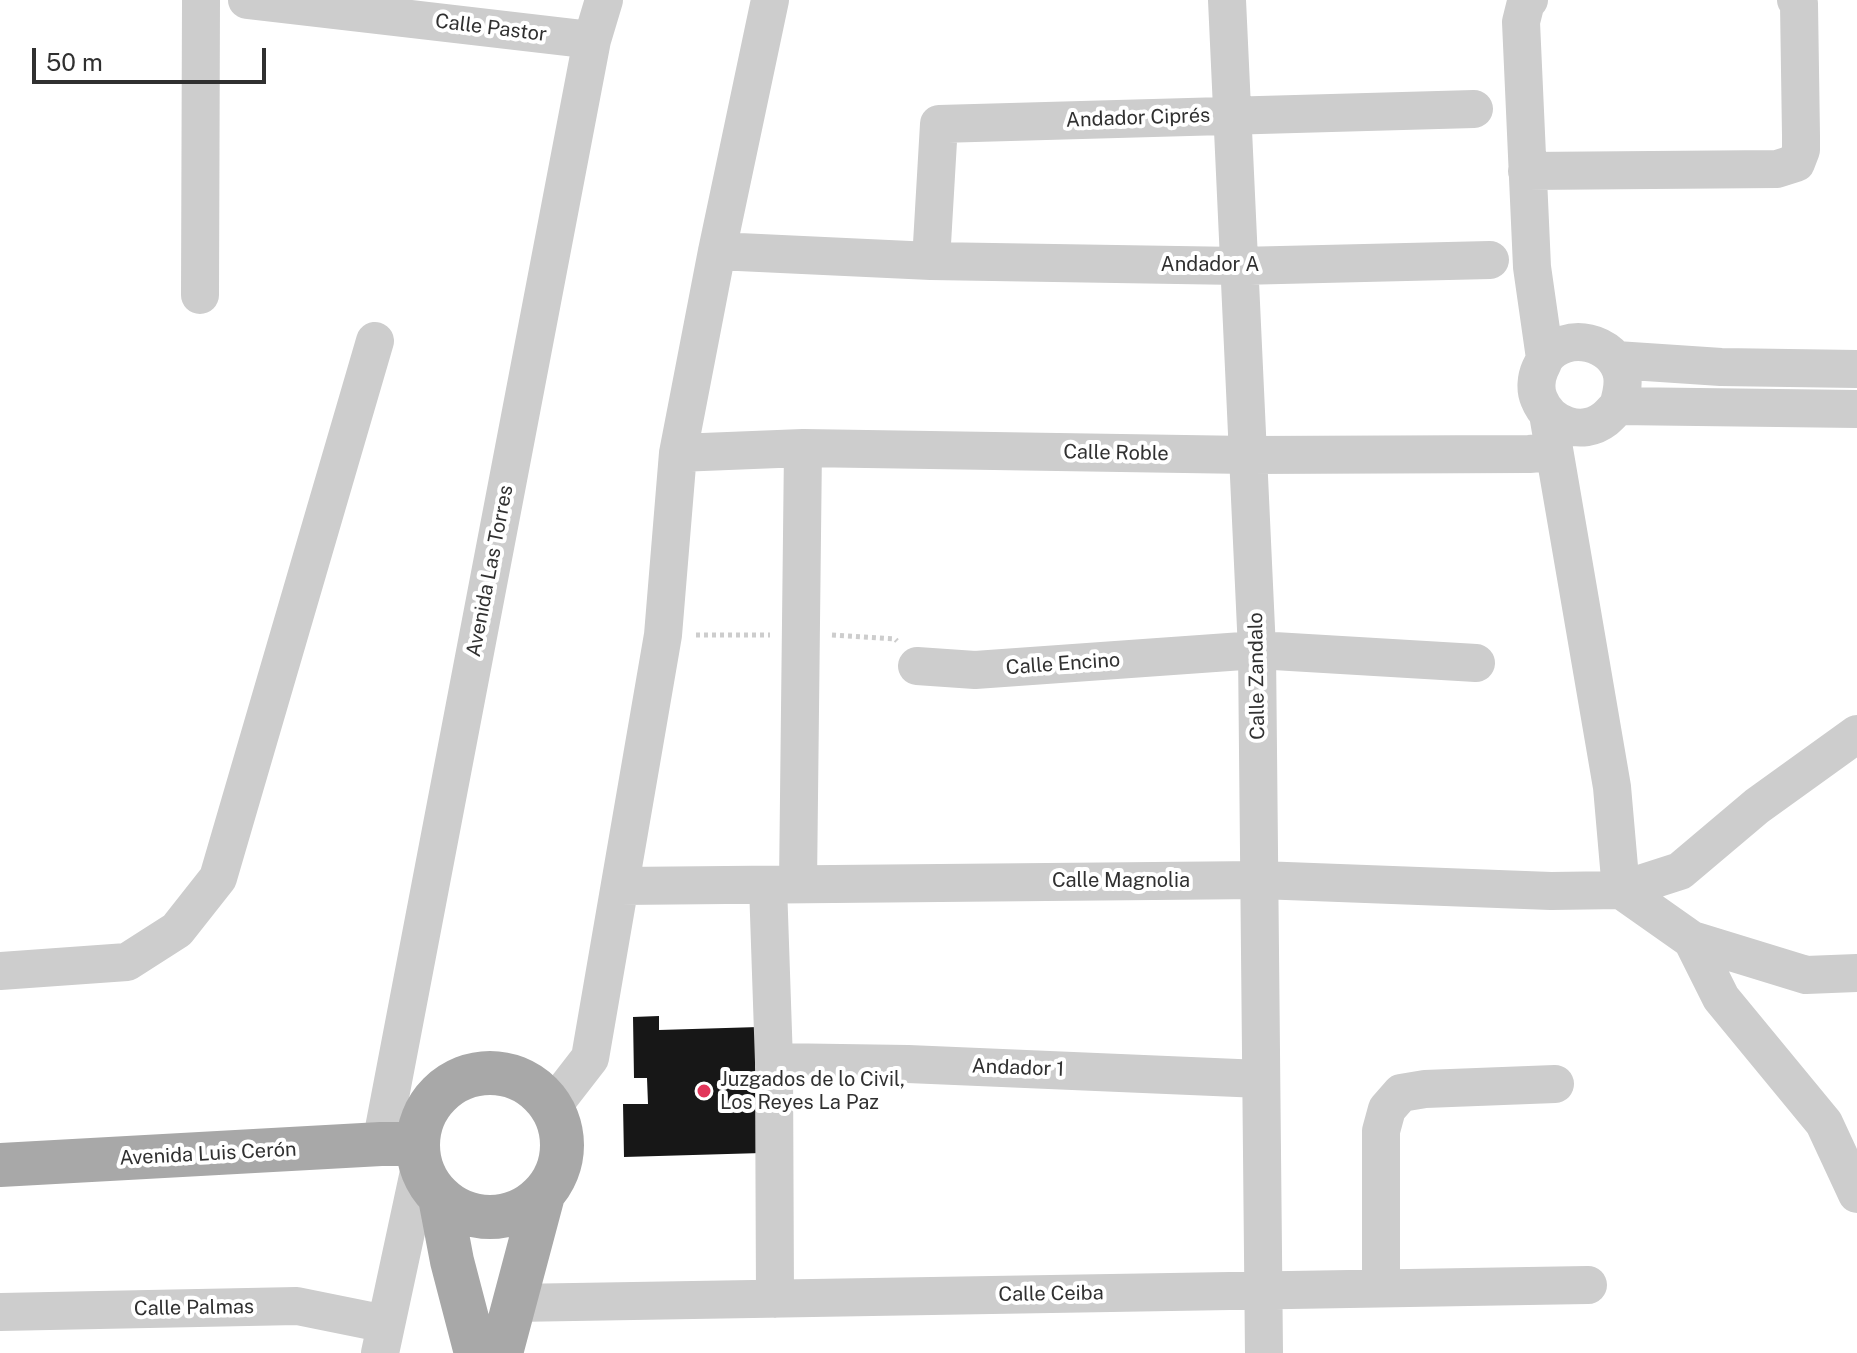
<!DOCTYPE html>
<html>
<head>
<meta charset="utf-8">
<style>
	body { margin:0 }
	#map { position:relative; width:1857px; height:1353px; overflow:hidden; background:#fff; font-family:"Public Sans",sans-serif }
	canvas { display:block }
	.scale { position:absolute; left:32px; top:48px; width:234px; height:36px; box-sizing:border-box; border:4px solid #303030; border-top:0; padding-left:10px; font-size:24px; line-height:28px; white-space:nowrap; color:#303030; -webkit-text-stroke:6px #fff; paint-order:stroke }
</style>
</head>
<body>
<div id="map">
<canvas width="1857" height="1353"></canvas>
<div class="scale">50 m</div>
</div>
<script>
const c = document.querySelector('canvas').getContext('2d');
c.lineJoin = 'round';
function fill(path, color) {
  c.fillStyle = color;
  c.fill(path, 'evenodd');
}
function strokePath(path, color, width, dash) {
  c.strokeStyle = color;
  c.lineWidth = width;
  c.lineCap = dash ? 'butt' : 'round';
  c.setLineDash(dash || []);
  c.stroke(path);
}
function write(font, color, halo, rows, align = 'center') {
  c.font = font + ' "Public Sans",sans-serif';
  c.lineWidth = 8;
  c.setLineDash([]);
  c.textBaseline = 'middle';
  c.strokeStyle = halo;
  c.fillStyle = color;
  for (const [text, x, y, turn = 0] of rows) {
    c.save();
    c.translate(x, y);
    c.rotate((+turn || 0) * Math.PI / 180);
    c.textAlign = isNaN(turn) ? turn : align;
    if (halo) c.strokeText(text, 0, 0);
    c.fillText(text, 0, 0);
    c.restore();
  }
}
fill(new Path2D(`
	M659,1016V1030L759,1027L762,1153L624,1157L623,1104H648L647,1078H634L633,1017Z`), '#171717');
strokePath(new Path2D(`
	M696,635H770
	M832,635L895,639L897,641`), '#cdcdcd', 5, [4, 4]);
strokePath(new Path2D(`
	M247,0L592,40
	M1227,0L1257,650L1264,1353
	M1529,0L1526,2L1521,22L1532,267L1545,358
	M1527,171L1777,169L1796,163L1801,150V136L1799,4L1796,0
	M717,251L931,261L1239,266L1490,260
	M931,261L939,124L1474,109
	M200,295L201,0
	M1616,360L1721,367L1857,369
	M1618,406C1621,396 1624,386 1622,375C1615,341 1566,330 1545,358C1545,359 1540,369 1540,369C1536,378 1535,390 1539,399C1549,425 1582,437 1605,419C1610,415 1614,410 1618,406L1857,409
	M1548,414L1612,787L1621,890L1692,940L1806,975L1857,973
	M678,453L803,448L1248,455L1529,454L1554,452
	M917,666L975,670L1257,650L1476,663
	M798,884L803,448
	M768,885L774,1062L775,1299
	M620,886L1260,880L1551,891L1621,890L1680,871L1757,806L1857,734
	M1692,940L1721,998L1824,1123L1857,1194
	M0,971L127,962L177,930L218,878L375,341
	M774,1062L908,1064L1261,1079
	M552,1107L590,1058L663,635L678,453L717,251L770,0
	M381,1144L592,40L604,0
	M1381,1288V1131L1387,1109L1401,1093L1425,1089L1555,1084
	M514,1303L1588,1285
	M0,1312L297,1306L386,1324
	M380,1353L420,1167`), '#cdcdcd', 38);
strokePath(new Path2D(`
	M418 1145a72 72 0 1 1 144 0a72 72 0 1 1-144 0Z
	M0,1165L381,1144H417
	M440,1198L452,1261L476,1353
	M501,1353L543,1195`), '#a8a8a8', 44);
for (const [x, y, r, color] of [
	[704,1091,8,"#e2375b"]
]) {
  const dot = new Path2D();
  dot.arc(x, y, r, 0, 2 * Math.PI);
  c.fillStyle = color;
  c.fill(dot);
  strokePath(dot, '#fff', 3);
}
write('20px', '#303030', '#fff', [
	["Calle Pastor",491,28,7],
	["Andador Ciprés",1138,118,-2],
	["Andador A",1210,265],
	["Calle Roble",1116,453,1],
	["Avenida Las Torres",490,571,-79],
	["Calle Encino",1063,664,-4],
	["Calle Zandalo",1257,676,-91],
	["Calle Magnolia",1121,881],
	["Andador 1",1018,1068,2],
	["Avenida Luis Cerón",208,1154,-3],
	["Calle Ceiba",1051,1294,-1],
	["Calle Palmas",194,1308,-1]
]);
write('20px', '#303030', '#fff', [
	["Juzgados de lo Civil,",720,1080],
	["Los Reyes La Paz",720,1103]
], 'left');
</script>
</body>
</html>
